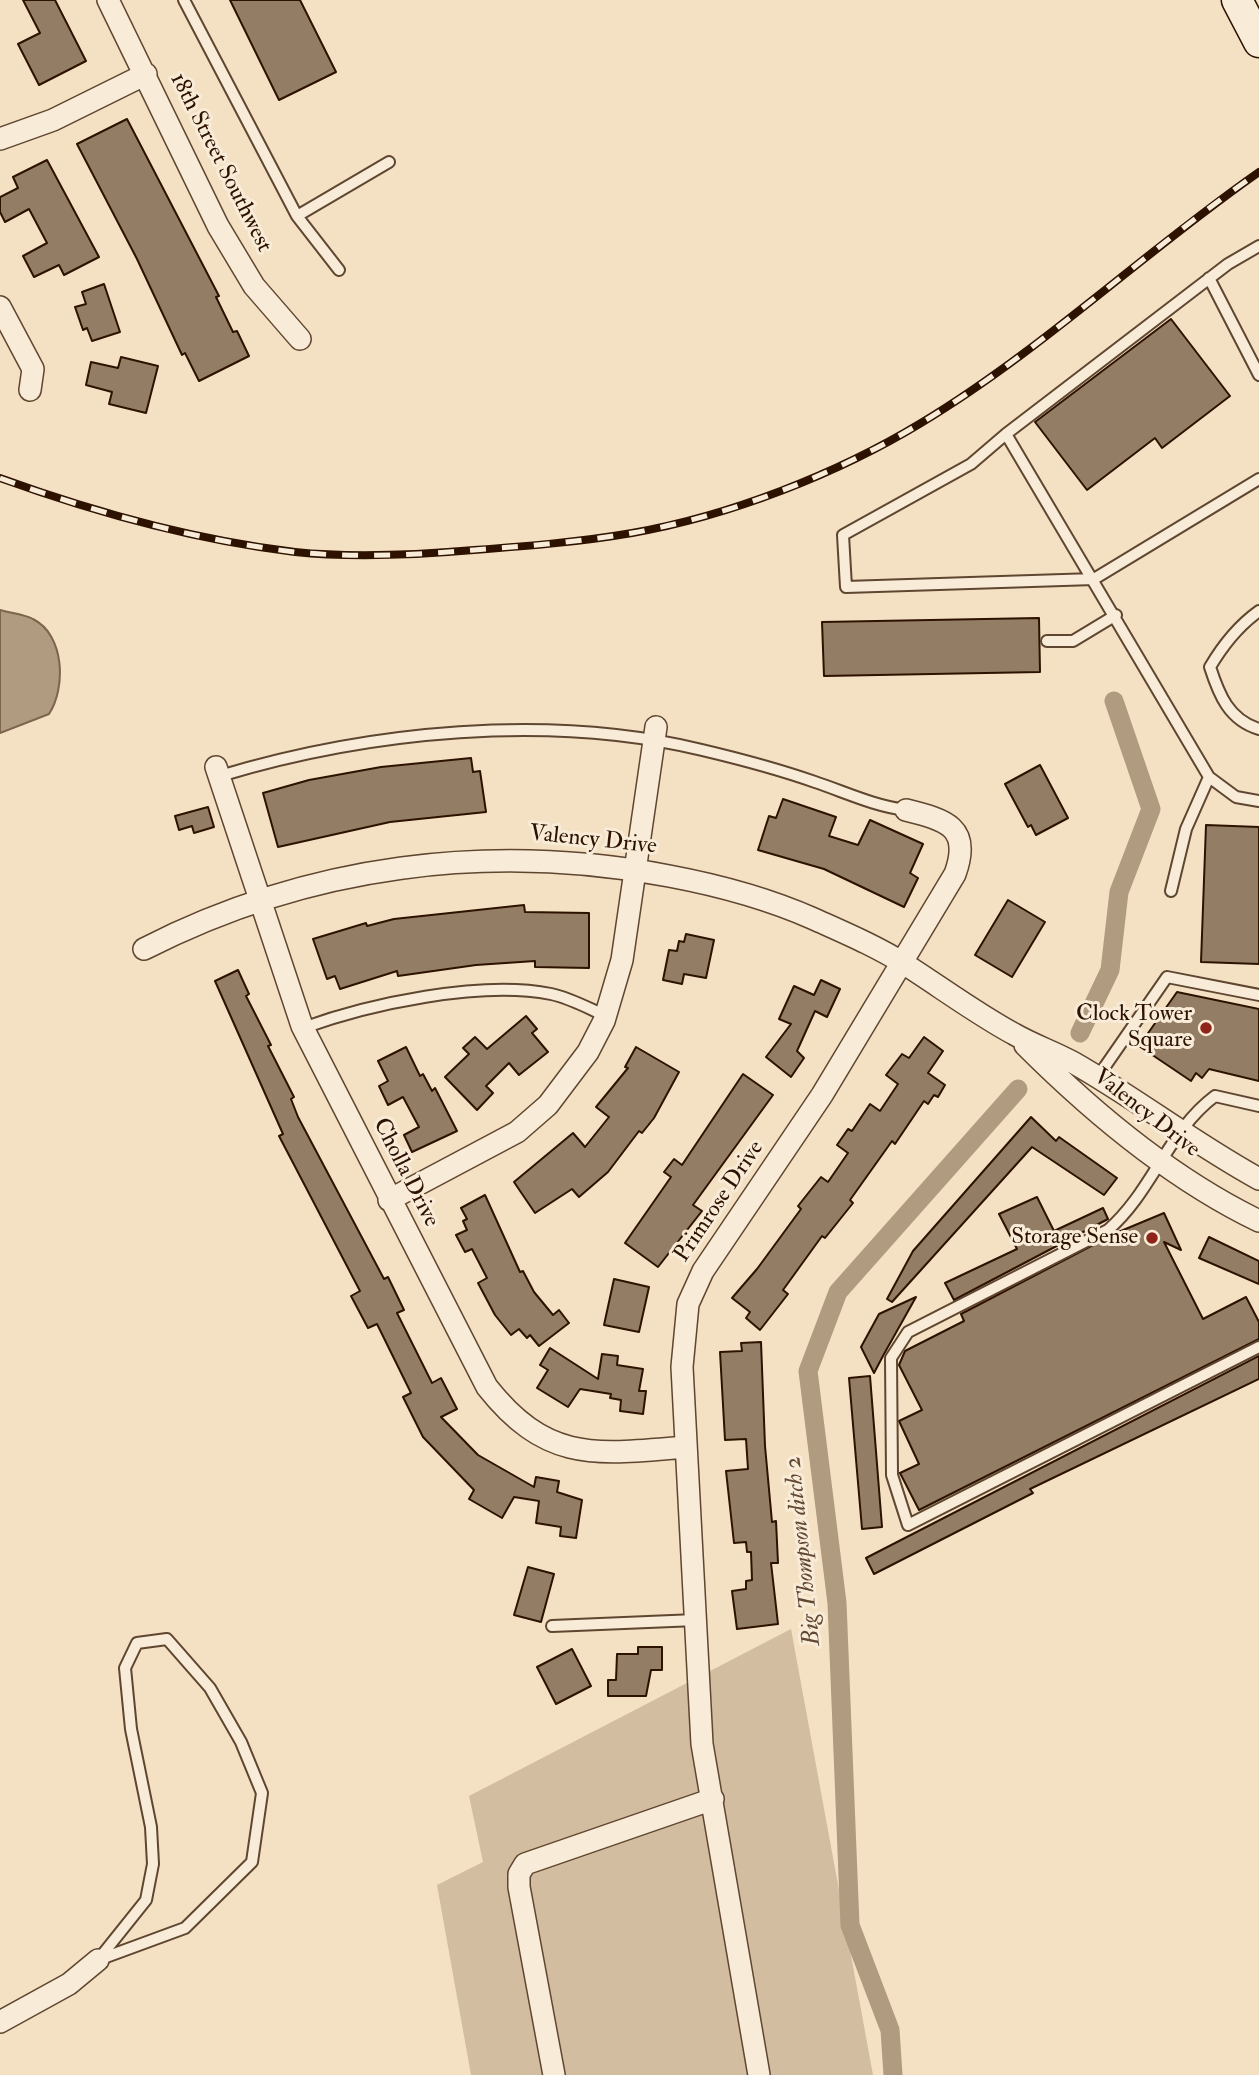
<!DOCTYPE html>
<html>
<head>
<meta charset="utf-8">
<style>
	body { margin:0 }
	canvas { display:block; background:#f4e0c2 }
</style>
</head>
<body>
<canvas width="1259" height="2075"></canvas>
<script>
const c = document.querySelector('canvas').getContext('2d');
c.lineJoin = 'round';
function fill(path, color) {
  c.fillStyle = color;
  c.fill(path, 'evenodd');
}
function strokePath(path, color, width, dash) {
  c.strokeStyle = color;
  c.lineWidth = width;
  c.lineCap = dash ? 'butt' : 'round';
  c.setLineDash(dash || []);
  c.stroke(path);
}
function write(font, color, halo, rows, align = 'center') {
  c.font = font + ' "IM FELL Double Pica",serif';
  c.lineWidth = 6;
  c.setLineDash([]);
  c.textBaseline = 'middle';
  c.strokeStyle = halo;
  c.fillStyle = color;
  for (const [text, x, y, turn = 0] of rows) {
    c.save();
    c.translate(x, y);
    c.rotate((+turn || 0) * Math.PI / 180);
    c.textAlign = isNaN(turn) ? turn : align;
    if (halo) c.strokeText(text, 0, 0);
    c.fillText(text, 0, 0);
    c.restore();
  }
}
fill(new Path2D(`
	M791,1629L873,2075H471L437,1885L483,1862L469,1796Z`), '#d2bda1');
const water = new Path2D(`
	M0,610C10,613 24,614 33,619C65,635 66,688 49,714L0,733Z`);
fill(water, '#b09a80');
strokePath(water, '#7c644d', 2);
strokePath(new Path2D(`
	M1080,1033L1110,970L1119,892L1151,809L1114,701
	M893,2075L890,2030L850,1925L837,1603L808,1371L838,1292L1018,1089`), '#b09a80', 19);
const building = new Path2D(`
	M23,0H55L86,61L39,85L18,44L40,33Z
	M230,0H300L336,72L279,100Z
	M127,119L219,296L216,297L233,332L237,331L249,356L199,381L185,353L182,355L137,259L77,144Z
	M47,160L99,257L64,275L59,265L34,277L23,256L47,243L29,209L5,222L0,212V197L18,188L13,177Z
	M104,284L120,332L92,341L87,328L83,330L75,307L86,304L82,292Z
	M1171,319L1230,396L1162,448L1155,438L1087,490L1035,422Z
	M121,357L158,366L146,413L109,404L112,392L86,385L91,362L118,368Z
	M1039,618L1040,672L824,676L822,622Z
	M471,758L473,772L480,771L486,812L390,822L278,847L263,793L309,780L381,767Z
	M1040,765L1068,818L1036,835L1031,825L1028,827L1005,784Z
	M783,799L836,817L829,836L858,845L870,820L923,844L910,873L918,878L904,907L824,869L758,850L769,816L776,818Z
	M208,807L214,827L194,833L192,826L179,830L175,816Z
	M1206,825L1259,827V964L1201,962Z
	M1008,900L1045,922L1012,977L975,955Z
	M524,905L525,912L589,913V968L535,967V961L476,965L398,976L397,971L340,989L335,976L327,979L313,939L366,923L367,926L394,919Z
	M686,934L714,940L706,978L684,974L682,984L663,980L669,950L677,951L679,941L684,942Z
	M238,970L249,994L246,996L271,1045L268,1046L294,1097L291,1099L298,1117L384,1279L388,1277L404,1310L397,1313L432,1383L441,1378L457,1409L441,1417L478,1455L534,1487L536,1477L559,1481L557,1492L582,1500L576,1538L560,1536L561,1527L536,1523L539,1501L514,1497L502,1518L469,1499L474,1490L423,1437L403,1397L411,1393L377,1324L368,1328L351,1296L360,1291L279,1136L283,1134L215,981Z
	M821,980L840,989L827,1017L815,1011L797,1051L804,1058L791,1077L766,1057L791,1024L779,1019L794,986L814,995Z
	M1177,992L1259,1009V1081L1209,1069L1202,1078L1196,1073L1191,1081L1139,1046Z
	M526,1016L537,1029L532,1033L548,1052L519,1075L509,1063L486,1086L493,1093L477,1110L445,1077L469,1054L463,1048L475,1037L487,1049Z
	M924,1037L943,1051L928,1073L945,1085L938,1097L934,1095L928,1104L924,1101L895,1144L892,1141L850,1200L853,1203L825,1238L822,1236L783,1290L788,1294L760,1330L746,1318L750,1312L732,1298L757,1269L801,1209L798,1206L821,1177L828,1182L848,1153L837,1145L848,1129L852,1131L870,1104L880,1111L898,1084L886,1075L902,1054L909,1058Z
	M406,1047L420,1076L423,1074L432,1091L435,1088L457,1131L412,1152L404,1135L419,1127L403,1097L388,1105L379,1086L388,1081L378,1061Z
	M636,1047L679,1072L654,1118L642,1133L639,1131L608,1172L579,1197L572,1189L535,1213L514,1182L573,1133L585,1147L609,1117L596,1107L628,1068L625,1067Z
	M743,1074L773,1095L693,1205L702,1211L658,1267L625,1243L671,1177L664,1172L674,1159L682,1165Z
	M1031,1117L1056,1141L1059,1137L1117,1178L1104,1195L1032,1147L892,1302L887,1299L913,1251Z
	M485,1195L520,1272L523,1271L534,1292L553,1315L559,1310L569,1323L539,1346L530,1335L527,1338L519,1329L511,1335L495,1315L478,1283L487,1278L472,1249L465,1252L456,1235L467,1230L463,1221L467,1219L461,1208Z
	M1037,1197L1054,1231L1103,1208L1108,1219L954,1300L945,1283L1017,1249L999,1214Z
	M1164,1213L1181,1250L1164,1242L1203,1319L1246,1297L1259,1322V1339L919,1510L900,1473L919,1464L899,1421L922,1410L899,1365L905,1351L964,1321L961,1314L1116,1233Z
	M1209,1237L1259,1261V1284L1199,1258Z
	M614,1279L649,1287L639,1332L604,1325Z
	M916,1297L884,1354L874,1373L861,1347L879,1314Z
	M761,1342L765,1446L772,1522L776,1521L778,1563H771L778,1624L737,1629L732,1591L746,1589V1581L752,1580L751,1552H747L746,1542L734,1543L726,1471L748,1469L746,1439L725,1440L720,1352L742,1351L741,1343Z
	M550,1348L598,1379L602,1354L618,1356L617,1365L643,1369L639,1391H646L643,1414L620,1411L621,1400L610,1398L611,1394L580,1389L568,1407L537,1388L548,1370L540,1365Z
	M1259,1356V1379L1030,1489L1033,1493L874,1574L866,1558Z
	M870,1376L882,1527L862,1529L849,1378Z
	M528,1567L554,1574L541,1622L514,1615Z
	M638,1647H662V1670H651L646,1696H608V1680H616L617,1654H638Z
	M572,1649L591,1686L556,1704L537,1667Z`);
fill(building, '#947d65');
strokePath(building, '#2d1200', 2);
const lane = new Path2D(`
	M184,0L297,216L389,162
	M297,216L339,270
	M1259,246L1228,264L1006,434L1209,777L1236,797L1259,801
	M1209,278L1259,375
	M1006,434L971,464L843,535L846,587L1094,579L1259,479
	M1259,611C1238,626 1223,645 1210,667C1219,695 1229,720 1259,729
	M1047,641H1073L1116,615
	M220,776C369,731 549,713 702,750C740,759 778,769 815,782C845,792 874,806 906,810
	M1171,891L1186,829L1209,777
	M303,1028C369,1004 481,980 551,994C570,998 588,1008 606,1016
	M1097,1078L1167,977L1259,995
	M1259,1106L1215,1096C1168,1131 1152,1192 1108,1230L908,1332L891,1358L892,1475L908,1525L1259,1347
	M552,1626L696,1620
	M167,1639L210,1688L241,1742L262,1793L252,1862L185,1928L98,1960L146,1900L153,1864L151,1827L131,1729L125,1668L137,1643Z`);
const street = new Path2D(`
	M108,0L218,226L254,286L300,339
	M0,139L53,120L146,74
	M0,307L33,369L30,390
	M216,767L302,1026L487,1387C548,1464 597,1454 686,1447
	M144,949C308,865 489,842 669,876C717,885 769,899 814,919C845,933 878,947 906,965C942,988 977,1014 1014,1034C1033,1045 1054,1052 1074,1063C1137,1099 1195,1144 1259,1179
	M1025,1045C1093,1113 1172,1179 1259,1221
	M389,1200L517,1132L548,1105L588,1052L604,1021L622,960L656,727
	M0,2022L69,1984L98,1960
	M554,2075L519,1887V1874L525,1864L713,1799
	M759,2075L702,1744L682,1367L688,1304L703,1271L822,1095L955,874C972,827 946,820 906,810`);
const secondary = new Path2D(`
	M1237,0L1259,42`);
strokePath(lane, '#5f4630', 14);
strokePath(street, '#5f4630', 24);
strokePath(secondary, '#2d1200', 33);
strokePath(lane, '#f8ebd7', 10);
strokePath(street, '#f8ebd7', 21);
strokePath(secondary, '#f8ebd7', 30);
const rail = new Path2D(`
	M0,478C94,512 195,540 295,552C353,558 415,555 474,550C527,546 580,542 632,533C729,516 837,474 921,423C1042,350 1144,252 1259,172`);
strokePath(rail, '#2d1200', 8);
strokePath(rail, '#f8ebd7', 5, [16]);
for (const [x, y, r, color] of [
	[1206,1028,7,"#8f2418"],
	[1152,1238,7,"#8f2418"]
]) {
  const dot = new Path2D();
  dot.arc(x, y, r, 0, 2 * Math.PI);
  c.fillStyle = color;
  c.fill(dot);
  strokePath(dot, '#f8ebd7', 2.5);
}
write('23px', '#2d1200', '#f8ebd7', [
	["18th Street Southwest",220,163,63],
	["Valency Drive",593,841,6],
	["Valency Drive",1146,1114,38],
	["Cholla Drive",405,1173,63],
	["Primrose Drive",720,1202,-56]
]);
write('23px', '#2d1200', '#f8ebd7', [
	["Clock Tower",1192,1015],
	["Square",1192,1041],
	["Storage Sense",1138,1238]
], 'right');
write('italic 24px', '#614833', '#f8ebd7', [
	["Big Thompson ditch 2",804,1551,-96]
]);
</script>
</body>
</html>
